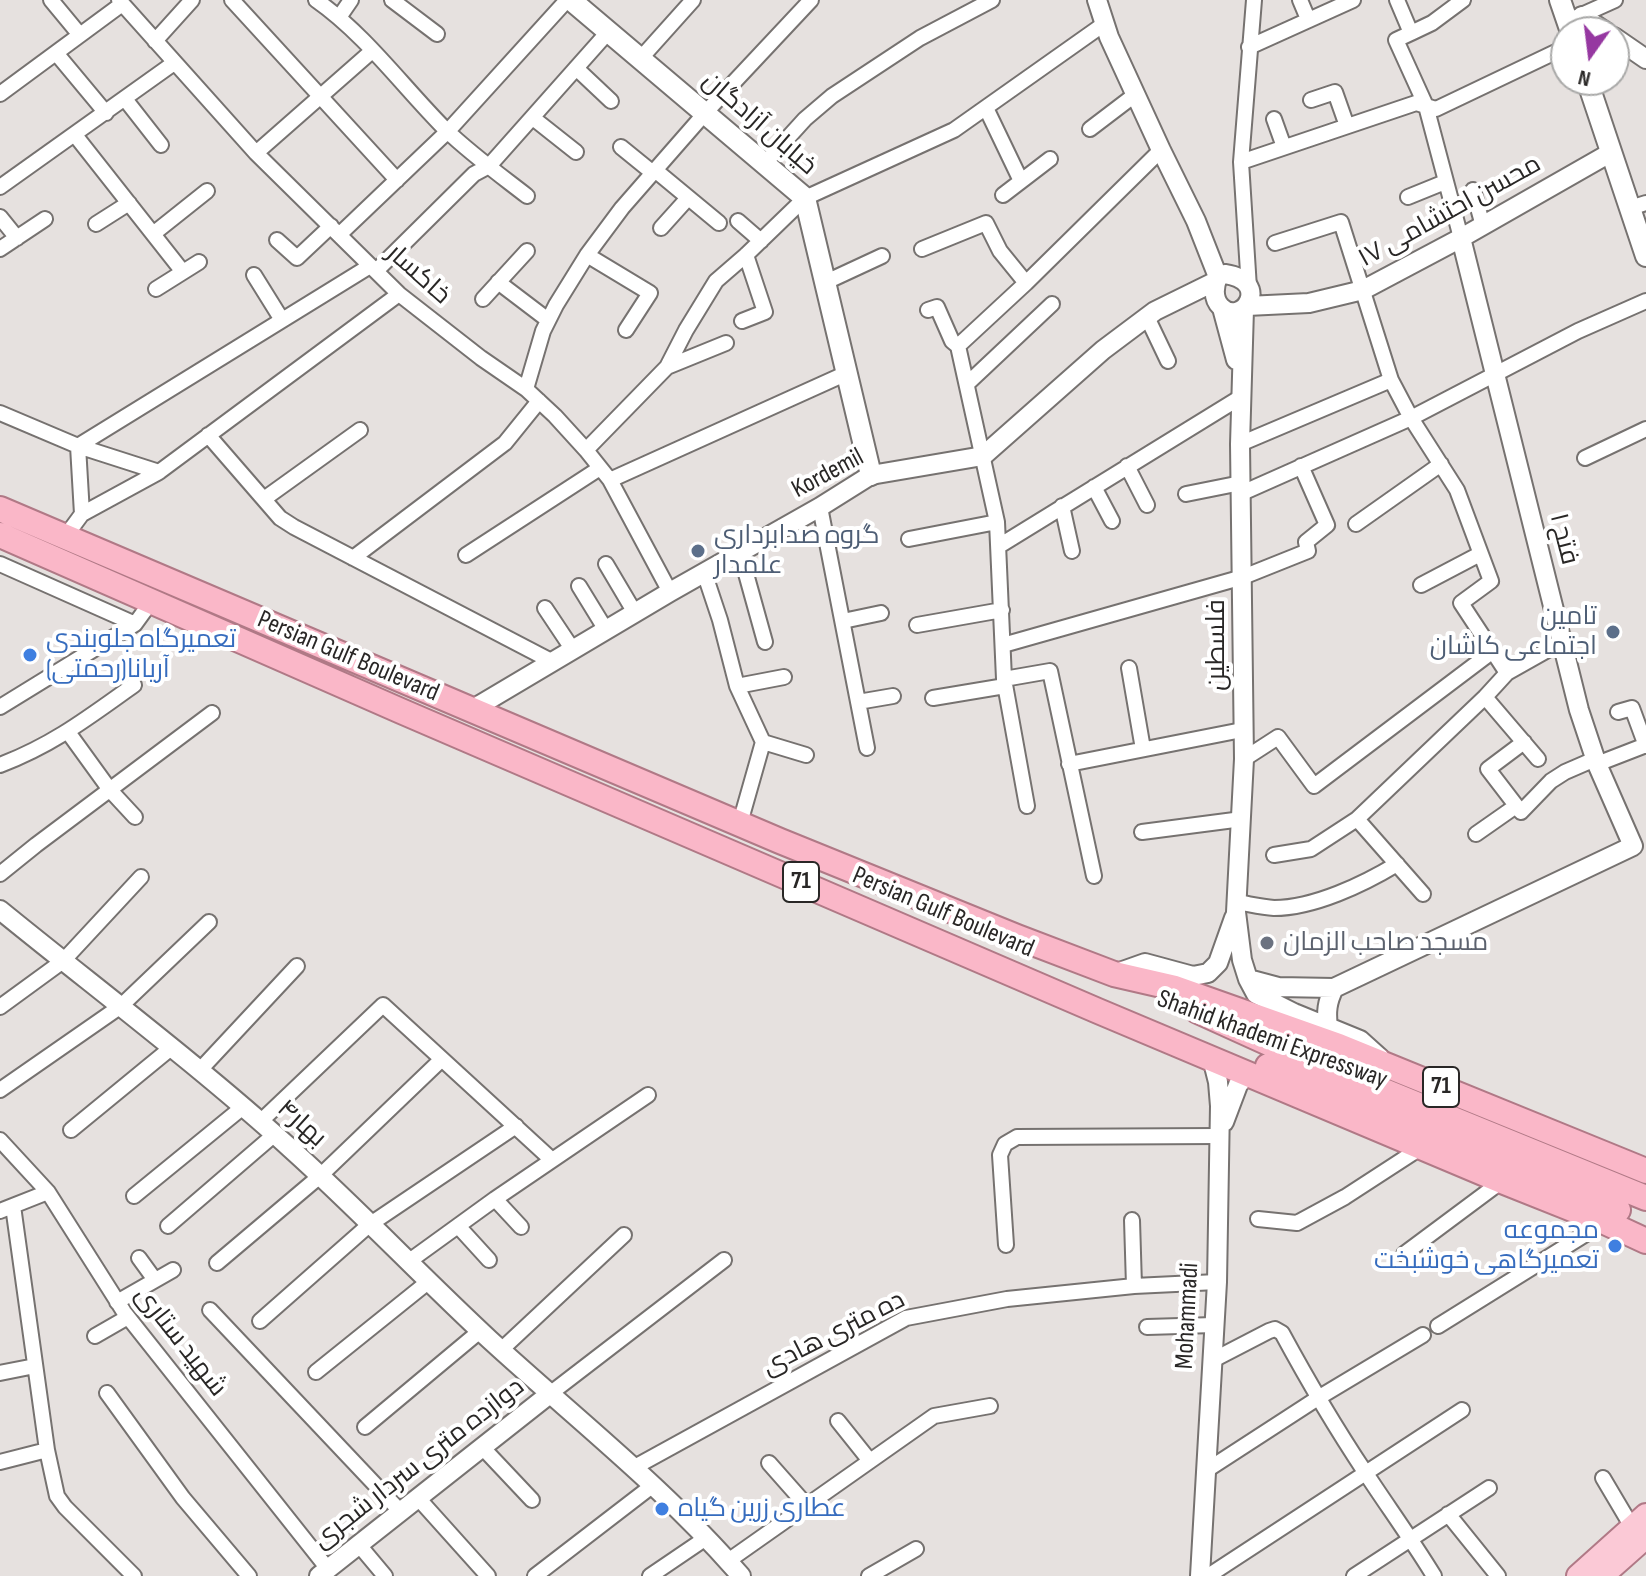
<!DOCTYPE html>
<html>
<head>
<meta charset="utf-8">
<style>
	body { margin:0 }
	#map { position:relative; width:1646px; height:1576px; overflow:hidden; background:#e6e1df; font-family:"Sofia Sans Condensed",sans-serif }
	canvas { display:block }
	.north { position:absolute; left:1550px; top:16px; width:80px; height:80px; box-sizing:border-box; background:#fff; border:2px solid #a9a9a8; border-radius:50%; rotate:194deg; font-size:22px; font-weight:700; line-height:32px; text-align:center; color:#292726 }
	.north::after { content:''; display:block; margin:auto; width:28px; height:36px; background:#9638a1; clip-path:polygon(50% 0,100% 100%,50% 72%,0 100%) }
</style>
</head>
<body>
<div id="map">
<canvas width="1646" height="1576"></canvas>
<div class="north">N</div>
</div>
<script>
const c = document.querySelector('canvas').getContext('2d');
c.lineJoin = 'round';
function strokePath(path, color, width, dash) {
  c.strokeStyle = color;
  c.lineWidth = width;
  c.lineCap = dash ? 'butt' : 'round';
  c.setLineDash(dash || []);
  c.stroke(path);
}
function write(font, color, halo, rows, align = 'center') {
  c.font = font + ' "Sofia Sans Condensed",Cairo,sans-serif';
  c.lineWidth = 8;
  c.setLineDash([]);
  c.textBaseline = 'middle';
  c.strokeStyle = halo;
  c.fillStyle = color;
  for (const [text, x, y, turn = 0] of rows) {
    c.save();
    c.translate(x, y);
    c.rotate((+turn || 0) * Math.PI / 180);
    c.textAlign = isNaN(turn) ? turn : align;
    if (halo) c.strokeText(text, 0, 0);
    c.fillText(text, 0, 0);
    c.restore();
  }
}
const minor = new Path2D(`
	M51,0L80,35
	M119,0L256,153L399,294L481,358L526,389L555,416L586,450L610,480L670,592
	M232,0L397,180
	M316,0C366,35 403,87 446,130C471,154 500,175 527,196
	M392,0L437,34
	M1300,0L1308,19
	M1397,0L1411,33L1396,40L1426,106L1461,238
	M340,16L351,0
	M1575,18L1615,0
	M1411,33L1432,23L1463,0
	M155,41L192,0
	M1249,47L1353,0
	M56,53L106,113
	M641,58L693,0
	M576,68L611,101
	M0,94L122,4
	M125,99L161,145
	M1311,100L1335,92L1347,126
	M986,108L1021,181
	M533,118L576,152
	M1274,119L1284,147
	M1090,129L1136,94
	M75,135L183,272
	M621,147L653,173
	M256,153L372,51
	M1241,162L1416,103L1436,109L1566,47
	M765,163L805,119L832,96L920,38L992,0
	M655,170L719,223
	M0,187L174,63
	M1473,190L1483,226
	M1003,195L1050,159
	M1408,197L1445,182
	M1630,208L1646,203
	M0,217L17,238
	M738,221L761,241
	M96,224L129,203
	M661,228L688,198
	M153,234L207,191
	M340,234L448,131L567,0
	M277,240L297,258L331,226
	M1275,243L1341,222L1391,380L1411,418L1457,490L1491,581L1461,603L1507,673
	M0,249L45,219
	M922,249L986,223L1000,251L1026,283
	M587,255L650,293L626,330
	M376,271L474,174L489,166L609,31
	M254,275L282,320
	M498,282L548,320
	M826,282L882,256
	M1249,288L1241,162L1254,0
	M156,289L199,262
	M483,299L527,251
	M928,310L937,307L952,341L958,346L997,522L1004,679L1027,806
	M1147,317L1168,361
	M742,321L765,312L746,255
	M958,346L1026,283L1161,150
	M667,367L726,343
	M967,384L1052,304
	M526,389L543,331L556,305L587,255L622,208L706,112L811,0
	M0,413L78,446L159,472
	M208,435L280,518L294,527L553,662
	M1240,444L1391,380
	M586,450L667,367L686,330L716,281L746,255L805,198L954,130L1104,24
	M1585,458L1646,429
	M1127,466L1147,505
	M610,480L847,373
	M1094,487L1112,521
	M1242,493L1411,418L1578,331L1646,301
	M1186,494L1241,483
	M264,499L360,430
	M1062,506L1072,551
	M820,507L867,748
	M82,514L78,446L370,266
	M1356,524L1441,464
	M65,537L82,514L159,472L399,294
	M909,539L997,522
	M999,546L1241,397
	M740,552L765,642
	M466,555L600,468
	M353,558L505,443L539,401
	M0,564L135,624
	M606,564L635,613
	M704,572L720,620L737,686L763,742L740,823
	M1421,585L1480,554
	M579,586L606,630
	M545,608L573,650
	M843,621L881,613
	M917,625L1002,610
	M1003,645L1243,577L1308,551L1306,542L1327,525L1301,466
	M1129,668L1143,749
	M1004,679L1050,671L1094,876
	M737,686L784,677
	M1485,697L1538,759
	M933,698L1005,686
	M858,702L893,696
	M0,707L135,624L151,602
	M1618,712L1632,708L1646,746
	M68,732L110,790L135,817
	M763,742L806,755
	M1524,742L1488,769L1521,812L1551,781L1565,772L1595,759
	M1244,759L1278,737L1314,786L1493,651
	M1069,764L1242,730
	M1597,764L1646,745
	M0,765C53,745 89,717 134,685
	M1142,832L1242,819
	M1476,834L1516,806
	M1274,855L1311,849L1357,819
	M0,874L36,845L212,713
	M1423,894L1357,819L1485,697L1507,673L1562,642
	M1236,902C1249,904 1261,907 1274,908C1314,908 1364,884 1397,864
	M0,1007L63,961L141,877
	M199,1071L297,966
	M0,1090L121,1006L209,922
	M260,1122L383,1005L552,1160
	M71,1130L171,1048
	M0,1140L48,1192L124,1312L328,1569
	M134,1196L243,1107
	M495,1199L521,1227
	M13,1206L47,1450L57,1496L65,1507L134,1576
	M0,1211L48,1192
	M1258,1219L1297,1223L1345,1197L1422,1147
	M1132,1220L1134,1286
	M168,1226L275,1134
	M458,1226L489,1260
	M1006,1245L1000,1155L1005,1144L1017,1137L1219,1136
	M1404,1254L1502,1181
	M139,1258L155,1280
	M408,1262L495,1199L648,1095
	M217,1263L320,1176L442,1059
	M117,1302L173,1270
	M210,1310L400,1511
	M260,1321L369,1225L516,1126
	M1438,1326L1605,1222
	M1147,1327L1214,1325
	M95,1336L128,1317
	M501,1350L624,1235
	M1213,1360L1269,1331L1275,1329L1282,1333C1308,1381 1335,1427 1365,1472C1388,1507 1412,1540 1434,1576
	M316,1372L428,1282
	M0,1373L35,1366
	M107,1393L183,1498L249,1576
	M551,1393L724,1260
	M838,1421L870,1461
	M365,1427L480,1331
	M482,1447L532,1500
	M0,1462L47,1450
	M769,1463L807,1506
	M633,1468L906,1318L1007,1299L1134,1286L1217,1282
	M1207,1470L1318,1398L1423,1335
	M1603,1478L1632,1527
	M418,1498L488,1576
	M1448,1514L1498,1576
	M359,1545L385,1576
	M728,1561L934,1416L990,1406
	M535,1576L652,1486
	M650,1576L706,1538
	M869,1576L916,1549
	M1208,1576L1462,1410
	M1354,1576L1489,1488`);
const tertiary = new Path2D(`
	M1097,0L1109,37L1161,150L1196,221L1218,277
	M1582,16L1606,32
	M1614,37L1646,59
	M1225,274C1273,281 1242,328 1221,307C1212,298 1214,287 1218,277Z
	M1247,306L1309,303L1363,290L1461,238L1610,153
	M1222,308L1236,360
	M1244,309L1240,444L1244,759L1236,912L1242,960L1248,979L1256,994L1294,1013L1360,1040L1380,1058
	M473,709L670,592L820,507L871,475L983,456L1103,350L1155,311L1216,281
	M0,910C97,989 197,1064 290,1148C359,1210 422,1277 490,1340C574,1417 666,1489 741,1576
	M1114,974L1145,963L1193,976L1208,973L1218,963L1234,918
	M1248,979L1278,987L1334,988L1633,846L1597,764L1579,710L1461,238
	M1328,1027C1326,1012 1327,1002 1334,988
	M1224,1122L1238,1085L1247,1073
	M319,1576L551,1393
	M1200,1576L1217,1282L1220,1106L1218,1082L1212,1058`);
const secondary = new Path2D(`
	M571,0L805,198L871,475
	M1560,0L1571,32
	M1587,80L1646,256`);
const primary = new Path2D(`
	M1578,1576L1646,1515
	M1602,1576L1646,1537`);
const trunk = new Path2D(`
	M0,509L780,841L1017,937L1114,974L1175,988L1339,1046L1646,1171
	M0,535L401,711L1098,1011L1502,1181L1605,1222L1646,1241
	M1198,1011L1284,1050L1646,1198
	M1268,1066L1366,1101L1618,1210`);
strokePath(minor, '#767270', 18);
strokePath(tertiary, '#767270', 22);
strokePath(secondary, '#767270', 24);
strokePath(primary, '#b07986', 26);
strokePath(trunk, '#b07986', 28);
strokePath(minor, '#fff', 14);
strokePath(tertiary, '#fff', 18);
strokePath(secondary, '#fff', 20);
strokePath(primary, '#fbc9d6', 22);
strokePath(trunk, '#fab7c8', 24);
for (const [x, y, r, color] of [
	[698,551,8,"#5c6f8a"],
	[1613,632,8,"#5c6f8a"],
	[30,655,8,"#3f7fe0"],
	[1267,943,8,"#6b7280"],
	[1615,1246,8,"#3f7fe0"],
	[662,1509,8,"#3f7fe0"]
]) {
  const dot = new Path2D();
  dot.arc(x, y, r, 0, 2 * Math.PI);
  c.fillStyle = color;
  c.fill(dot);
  strokePath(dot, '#fff', 3);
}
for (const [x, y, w] of [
	[801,882,36],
	[1441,1087,36]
]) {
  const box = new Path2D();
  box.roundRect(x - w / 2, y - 20, w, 40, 6);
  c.fillStyle = '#fff';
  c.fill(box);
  strokePath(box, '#292726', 2);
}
write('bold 24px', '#292726', null, [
	["71",801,882],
	["71",1441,1087]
]);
write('26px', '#292726', '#fff', [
	["خیابان آزادگان",759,124,41],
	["محسن احتشامی ۱۷",1450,212,-29],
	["خاکسار",418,275,42],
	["Kordemil",828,474,-28],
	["فتح ۱",1563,539,76],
	["فلسطین",1217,645,-90],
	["Persian Gulf Boulevard",348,657,23],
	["Persian Gulf Boulevard",943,913,23],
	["Shahid khademi Expressway",1272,1040,20],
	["بهار۴",301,1124,42],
	["Mohammadi",1188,1316,-87],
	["ده متری هادی",834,1334,-27],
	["شهید ستاری",180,1342,52],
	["دوازده متری سردار شجری",419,1464,-38]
]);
write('26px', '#4e5e75', '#fff', [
	["گروه صدابرداری",714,536],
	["علمدار",714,566],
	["تامین",1597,617,"right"],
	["اجتماعی کاشان",1597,647,"right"]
], 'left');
write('26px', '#366cbe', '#fff', [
	["تعمیرگاه جلوبندی",46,640],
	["آریانا(رحمتی)",46,670],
	["مجموعه",1599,1231,"right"],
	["تعمیرگاهی خوشبخت",1599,1261,"right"],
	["عطاری زرین گیاه",678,1509]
], 'left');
write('26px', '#5b616d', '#fff', [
	["مسجد صاحب الزمان",1283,943]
], 'left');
</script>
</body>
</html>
